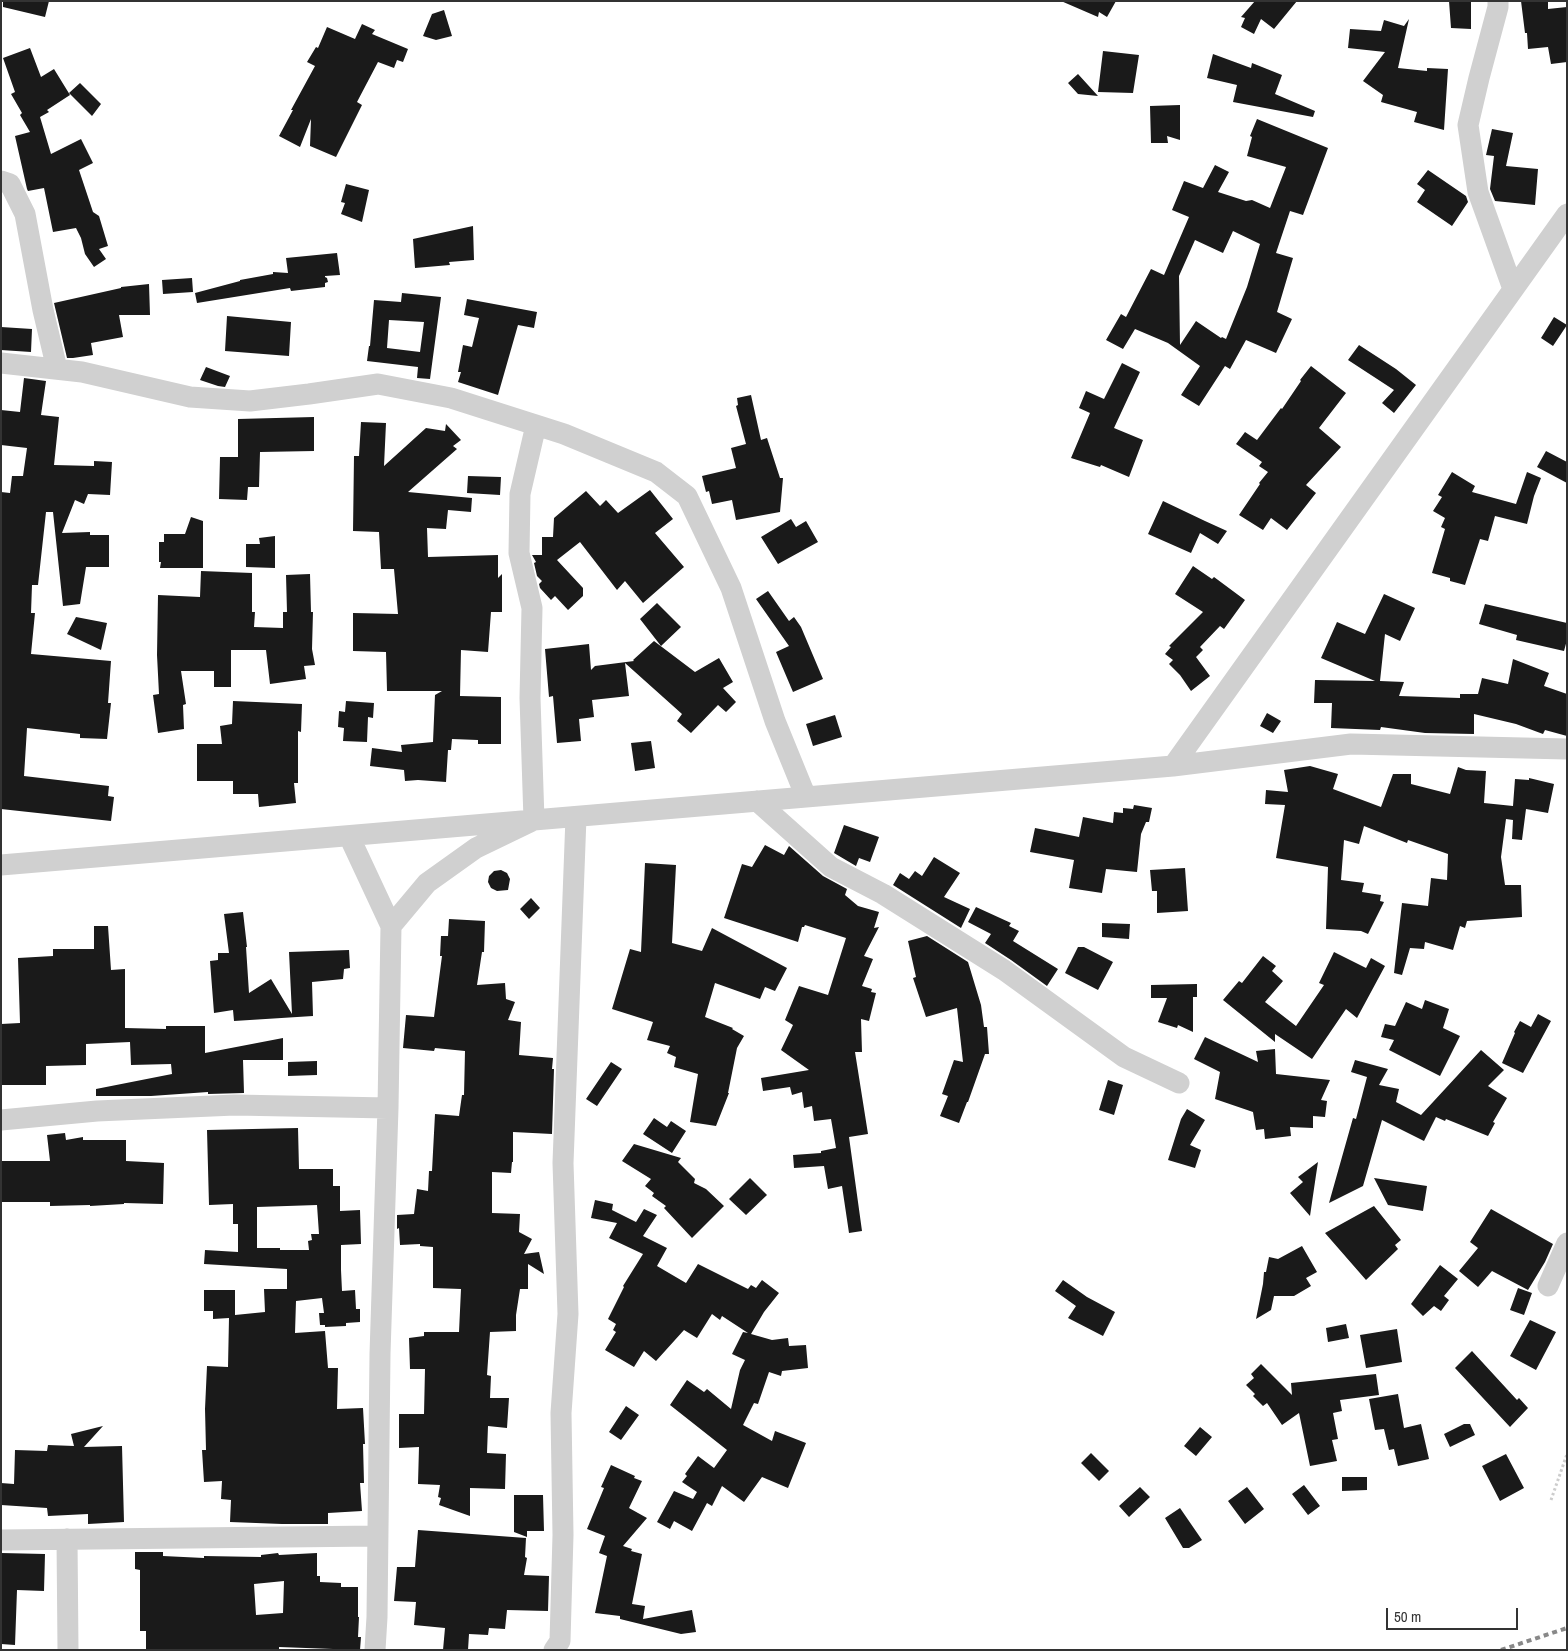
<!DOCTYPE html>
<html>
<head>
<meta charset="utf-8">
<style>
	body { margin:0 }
	#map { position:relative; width:1568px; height:1651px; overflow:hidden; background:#fff; font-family:"Archivo Narrow",sans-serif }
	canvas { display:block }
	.frame { position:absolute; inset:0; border:2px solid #333; pointer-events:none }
	.scale { position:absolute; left:1386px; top:1608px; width:132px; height:22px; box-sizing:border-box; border:2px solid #333; border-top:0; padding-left:6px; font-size:15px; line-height:18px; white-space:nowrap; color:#333; -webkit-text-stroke:4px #fff; paint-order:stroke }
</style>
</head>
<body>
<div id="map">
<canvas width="1568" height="1651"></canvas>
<div class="frame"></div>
<div class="scale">50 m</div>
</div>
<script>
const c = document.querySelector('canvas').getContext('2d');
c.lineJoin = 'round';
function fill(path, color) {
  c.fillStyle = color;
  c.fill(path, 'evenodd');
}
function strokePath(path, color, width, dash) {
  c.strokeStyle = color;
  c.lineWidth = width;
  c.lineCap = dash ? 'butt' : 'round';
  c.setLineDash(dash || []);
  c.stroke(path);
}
fill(new Path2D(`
	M3,1H49L45,17L3,7Z
	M1061,1H1116L1107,17L1099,12L1098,17Z
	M1255,1H1297L1274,29L1261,19L1254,34L1241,27L1245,18L1241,17Z
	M1449,1H1471V29L1451,28Z
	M1521,1H1548V9L1567,7V62L1551,64L1548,47L1528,49L1527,33H1525Z
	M444,10L452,36L436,40L423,36L432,14Z
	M1409,19L1398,68L1427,71V68L1448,69L1444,130L1414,122L1417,112L1381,102L1383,95L1363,81L1385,52L1348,48L1350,29L1381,31L1384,20L1404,26Z
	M362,24L375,30L372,34L408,49L403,62L397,60L394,68L378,62L357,102L362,105L336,157L310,146L311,119L300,147L279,136L293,110H291L315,66L307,62L316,47L318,48L327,27L355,39Z
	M30,48L41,77L54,69L70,95L47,110L49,112L40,117L51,154L81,139L93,163L79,170L93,212L99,216L108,246L99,249L106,259L94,267L85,254L81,238L76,228L53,232L44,188L28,191L27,189L15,136L30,132L20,115L22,113L11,94L15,92L3,58Z
	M1103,51L1139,55L1133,93L1098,92Z
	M1213,54L1251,68L1252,63L1282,75L1275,94L1315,111L1313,117L1233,102L1237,85L1207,78Z
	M1078,74L1098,96L1078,94L1068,83Z
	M80,83L101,104L92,116L69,93Z
	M1180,105V140L1167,136L1168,143H1151L1150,106Z
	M1257,119L1328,148L1303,215L1290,211L1276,253L1293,258L1277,312L1292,319L1276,353L1246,340L1230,369L1225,366L1199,406L1181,395L1200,366L1168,343L1135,329L1123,349L1106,340L1121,314L1126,317L1151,269L1164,275L1189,217L1172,210L1184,181L1203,188L1215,165L1229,172L1218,192L1246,201L1252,200L1270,208L1286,167L1247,156L1252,137L1250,136ZM1233,231L1260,244L1247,287L1226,339L1222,337L1221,338L1196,321L1180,345L1179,276L1195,240L1223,253Z
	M1492,129L1513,133L1506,166L1538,169L1535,205L1495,201L1490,189L1494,156L1486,155Z
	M1428,170L1466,196L1468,202L1452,226L1417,202L1425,190L1417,184Z
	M346,184L369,190L362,222L341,214L345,203L341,202Z
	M473,226L474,260L449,262L450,265L415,268L413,239Z
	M337,253L340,275L325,276V277L327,278L328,282L325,283V287L291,291L290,288L197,303L195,293L240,281V280L273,274V272L288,273L286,258Z
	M192,278L193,292L163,294L162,280Z
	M149,284L150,315H119L123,337L91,343L93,355L73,358H67L54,303L121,288V287Z
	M402,293L441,297L430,379L417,378L418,367L367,361L369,346H370L374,300L401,302ZM389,320L424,322L420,352L387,348Z
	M467,299L537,312L534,328L518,325L498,395L458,382L461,372H458L463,345L472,347L479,318L464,315Z
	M227,316L291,322L289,356L225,351Z
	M1554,317L1567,325L1553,346L1541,338Z
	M1,327L32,329L31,352L1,350Z
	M1359,345L1396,369L1416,385L1394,413L1382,403L1394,390L1348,360Z
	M1122,363L1140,372L1114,428L1143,440L1129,477L1101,465L1100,467L1071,458L1090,413L1079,408L1086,391L1104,399Z
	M1311,366L1346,393L1319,428L1341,447L1306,485L1316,493L1287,530L1271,518L1263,530L1239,515L1260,484L1259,483L1268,472L1259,466L1262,462L1236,444L1245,432L1257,440L1281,408L1282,409L1301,381L1300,380Z
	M206,367L230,376L225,387L218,386L200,380Z
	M24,378L46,381L41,415L59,417L54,465L94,466V461L112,462L110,495L88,494L84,504L75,500L62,533L90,532V535H109V567H86L80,604L63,606L53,512H46L38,585H32L31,613H35L31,654L111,661L108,703H111L107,739L80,738V734L27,728L24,776L109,786L108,796L114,797L111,821L1,809V492L10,493L12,476H23L27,448L1,445V410L20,412Z
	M751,395L761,440L767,438L780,478H783L780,512L736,520L732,500L712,504L709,491L706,492L702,476L736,468L731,448L746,444L736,406L738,405L737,398Z
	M314,417V451L260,452L259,487H248L247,500L219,499L220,457H238V419Z
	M361,422L386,423L384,466L426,428L445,431L446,424L461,440L453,446L457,449L408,492L472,498L471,512L448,510L446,529L427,528L428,557L498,555V578L502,574V612H491L488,652L461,650L460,696L501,697V744H478V740L452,739L451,750H448L446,782L418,780L405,781L404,770L370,766L372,748L402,752L401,745L433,742L435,695L442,691H387L386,652L353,651V613L398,614L394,569H381L379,532L353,531L354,456H359Z
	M1546,451L1567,462V483L1537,467Z
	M1452,472L1475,486L1472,492L1516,504L1527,472L1541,478L1534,496L1527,524L1495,516L1488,541L1480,539L1465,585L1450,581V578L1432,573L1445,529L1441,527L1445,518L1433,511L1442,497L1438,495Z
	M468,476L501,477L500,495L467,493Z
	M650,490L673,519L655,533L684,567L643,603L625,581L617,590L580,542L557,560L583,588V596L568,610L555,596L551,600L540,588L539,584L542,581L537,576L534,563L536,562L532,555H542V537H553L554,518L586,491L600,506L606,500L618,513Z
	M1163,501L1205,521L1227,531L1218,544L1200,533L1191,553L1148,534Z
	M191,517L203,521V568H160L161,562H159V542H164V534H185Z
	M791,519L796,527L806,521L818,542L778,564L761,537Z
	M275,536V568L246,567V544H260L259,538Z
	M1193,566L1212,579L1214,577L1245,600L1224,629L1220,626L1200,647L1203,650L1196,657L1210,676L1191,691L1180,675L1169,664L1173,660L1165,654L1171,647L1169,646L1203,612L1175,594Z
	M201,571L252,573V612H255L254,627L283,628V612H287L286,575L310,574L311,612H313L312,649L315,665L304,666L306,679L270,684L266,650H231V687H214V671H181L186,704L183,705L184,729L158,733L153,695L159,694L157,655L158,595L200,597Z
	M768,591L789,621L794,617L801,627L823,679L793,692L776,652L789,646L756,599Z
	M1384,594L1415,608L1400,641L1385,634L1380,681L1404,682L1399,696L1460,698V694H1478L1482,678L1508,684L1513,659L1549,673L1544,686L1567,694V736L1545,730L1543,734L1516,724L1474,714V734L1425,733L1381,727L1380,730L1331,728L1332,703H1314L1315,680L1375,681L1321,658L1337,622L1365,634Z
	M657,603L681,627L661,646L640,619Z
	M1485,604L1567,623V640L1564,651L1516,640L1517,635L1479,624Z
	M76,617L107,623L101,650L67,634Z
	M654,641L695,672L719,658L733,682L723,688L736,702L726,712L718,705L691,733L677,721L682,714L625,663L629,696L592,700L594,717L579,719L581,741L557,743L553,696L549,697L545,649L589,644L591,670L595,666L634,661L633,660Z
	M233,701L302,704L301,732L298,731V783H294L296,803L259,807L258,794H233V781H197V744H222L220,726L232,724Z
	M346,701L374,703L373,718L368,717L367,742L343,741L344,728L338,727L339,711L345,712Z
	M1267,713L1281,721L1273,733L1260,726Z
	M835,715L842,737L813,746L806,724Z
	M651,741L655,768L635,771L631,743Z
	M1310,766L1338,774L1333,789L1381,807L1393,774H1411V784L1450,794L1458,767L1466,770L1486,771L1484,803L1513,806L1515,779L1529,780V778L1554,784L1548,813L1526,809L1522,840L1512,839L1513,820L1506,819L1501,857L1505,885H1521L1522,917L1467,921L1465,928L1460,926L1453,950L1425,942L1424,949L1410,948L1402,975L1394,973L1402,903L1428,906L1431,878L1447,880L1448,854L1408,840L1407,843L1364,826L1359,844L1344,840L1341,880L1364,883L1362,892L1381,895L1380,901L1384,902L1368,934L1361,931L1326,929L1328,867L1276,858L1285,805L1265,804L1266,790L1288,792L1284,770Z
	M1134,805L1152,808L1149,822H1146L1141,834L1137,872L1106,869L1102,893L1069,888L1074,860L1030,852L1035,828L1079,837L1083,817L1113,823L1114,812L1123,813V808L1133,809Z
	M844,825L879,837L870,862L859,858L856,866L834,853Z
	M765,845L784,855L789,846L823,876L847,889L845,895L858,906L879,912L874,928L879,927L864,956L873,959L862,986L872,989L871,992L876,993L869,1021L861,1019L862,1052H855L868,1134L849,1137L862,1231L849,1233L842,1186L828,1189L824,1166L794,1168L793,1155L821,1153V1151L836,1148L831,1119L814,1121L812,1106L804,1108L802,1092L792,1095L790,1087L763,1091L761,1078L809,1070L781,1050L793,1025L785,1020L799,986L828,995L846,938L805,925L804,927H802L798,942L724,918L742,864L752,867Z
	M934,857L960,873L944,897L970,909L961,928L893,885L900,873L909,879L915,871L922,876Z
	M645,863L676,865L672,943L702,951L712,928L787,968L775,991L765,987L760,999L715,983L705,1017L733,1028L732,1029L744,1036L737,1048L728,1093H729L716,1126L690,1122L698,1074L674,1067L676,1057L667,1053L670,1046L647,1040L653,1022L612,1009L630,949L641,952Z
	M1185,868L1188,911L1157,913V891H1152L1150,870Z
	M501,870L507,873L510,879L508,890L497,891L491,888L488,882L489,876L494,871Z
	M531,898L540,908L529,919L520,909Z
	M976,907L1011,923L1009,926L1019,931L1013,941L1058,969L1047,986L1011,960L985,943L991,934L968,922Z
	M243,912L247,947H246L249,993L271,979L292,1014L289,952L349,950L350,968L344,969L343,979L312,982L313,1016L234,1021L233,1010L214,1013L210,961L218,960V953H229L224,914Z
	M449,919L485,921L484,952H482L477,985L505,983L506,999L515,1002L508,1020L521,1022L519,1055L553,1058L552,1069H554L552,1134L513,1132V1162H512L511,1173L492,1172V1213L520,1214L519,1232L532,1239L524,1254L539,1252L544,1274L528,1264V1289H520L516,1315V1331L490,1332L487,1375L491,1376L490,1398H509L507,1428L488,1426L487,1453L506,1454L505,1489L470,1488V1516L439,1505L441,1498L438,1497L440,1485L418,1484L419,1447L399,1448V1414H424L425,1369H410L409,1338L424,1336V1332H459L461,1289L433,1288V1247L420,1246V1244L400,1245L399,1228L397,1229V1215L414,1214L417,1189L428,1191L429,1171H432L435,1114L459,1116L462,1095H464L465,1051L435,1048L434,1051L403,1048L406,1015L434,1017L442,956H440L441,936H448Z
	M1102,923L1130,924L1129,939L1102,937Z
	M94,926H108L111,970L125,969V1028L166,1029V1026H205V1053L283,1038V1060H243L244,1093L208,1094V1092L151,1096H96V1089L172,1074L171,1064L131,1065L130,1042L86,1044V1065L46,1066V1085H1V1024L20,1023L18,958L53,956V949H94Z
	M927,936L968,962L981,1005L984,1027H987L989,1054H985L968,1102H967L959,1123L940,1116L948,1096L942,1094L954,1060L963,1062L957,1008L926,1017L913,978L916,977L908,941Z
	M1078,947H1084L1113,962L1098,990L1065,973Z
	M1334,952L1366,968L1371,958L1385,966L1357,1018L1346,1009L1312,1059L1275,1034V1042L1223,1000L1239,981L1242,983L1263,956L1276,966L1272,971L1283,981L1265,1002L1296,1026L1324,985L1319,983Z
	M1197,984V997H1193V1032L1178,1025L1177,1028L1158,1022L1167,998H1151V985Z
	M1425,1000L1449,1009L1443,1028L1460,1036L1440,1076L1389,1050L1394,1040L1381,1037L1385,1024L1395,1026L1406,1002L1422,1009Z
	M1538,1014L1551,1021L1523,1073L1502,1063L1515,1033L1514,1032L1520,1021L1531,1027Z
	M1205,1037L1258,1062L1256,1051L1275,1049L1276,1074L1330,1080L1321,1100L1327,1101L1325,1117L1313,1116V1128L1290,1127L1291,1136L1265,1139L1264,1129L1256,1130L1253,1112L1215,1099L1220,1072L1194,1059Z
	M1481,1050L1504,1070L1488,1086L1507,1098L1493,1122L1495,1123L1488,1136L1446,1119L1445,1121L1436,1117L1424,1141L1382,1120L1363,1186L1329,1203L1353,1118L1356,1119L1367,1077L1351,1072L1355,1060L1388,1069L1379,1085L1399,1089L1396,1102L1421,1115Z
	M317,1061V1075L288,1076V1062Z
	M611,1062L622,1069L597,1106L586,1099Z
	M1108,1080L1123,1085L1114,1115L1099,1110Z
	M1187,1109L1205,1120L1190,1145L1201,1150L1195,1168L1168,1160L1181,1119Z
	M654,1118L667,1127L671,1121L686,1131L672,1153L643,1134Z
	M298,1128L299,1169H333V1186H340V1211L360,1210L361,1244L341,1245V1270L342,1291L355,1290L356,1309H360V1322L346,1323V1326L325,1327V1325H320L319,1313H324L322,1298L296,1301L295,1333L325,1331L328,1368H338L337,1409L363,1408L365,1444H363L364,1483H360L362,1511L328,1513V1524H282L230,1522L231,1500L221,1499L222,1481L204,1482L202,1450H206L205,1409L207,1366L228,1367L229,1318L213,1319V1311H204V1290H235V1315L265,1312L264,1289H287V1269L204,1264L205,1250L238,1252V1224H233V1204L209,1205L207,1130ZM317,1205L319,1234H311L312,1240L308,1241L309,1250H280V1248H257V1207Z
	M65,1133L66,1140L83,1137V1140H126V1161L164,1163L163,1204L124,1203V1204L90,1206V1205L50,1206V1202H1V1161H50L47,1135Z
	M634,1144L681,1158L678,1162L695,1179L694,1183L706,1189L724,1206L692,1238L664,1208L666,1206L652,1196L654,1193L645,1186L651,1179L622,1161Z
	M1318,1162L1316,1175L1310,1216L1290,1193L1303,1182L1298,1177Z
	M750,1178L767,1195L746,1215L729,1199Z
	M1374,1178L1427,1186L1423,1211L1388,1205Z
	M595,1200L613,1204L612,1210L636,1222L644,1209L657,1215L643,1236L667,1248L657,1266L686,1283L698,1264L748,1289L751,1285L756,1288L762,1280L779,1293L764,1312L751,1334L772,1340L788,1338L789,1346L806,1345L808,1368L782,1371L781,1376L769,1372L758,1404L754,1403L743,1425L772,1441L775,1431L806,1443L788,1488L762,1477L744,1502L722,1486L712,1506L707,1503L692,1531L674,1521L670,1529L657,1522L674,1491L693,1499L697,1492L682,1482L687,1476L685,1474L698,1456L714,1468L727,1450L670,1405L687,1380L704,1392L707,1389L731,1409L740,1370L745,1360L732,1354L743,1332L748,1333L722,1316L720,1320L712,1314L697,1338L684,1330L656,1361L644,1351L634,1367L605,1350L616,1332L613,1330L616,1324L608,1319L624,1287L623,1286L643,1254L609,1238L617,1223L591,1218Z
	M1374,1206L1401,1240L1395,1245L1398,1249L1366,1280L1325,1233Z
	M1491,1209L1553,1244L1545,1262L1528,1290L1492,1271L1478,1287L1459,1271L1478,1248L1470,1242Z
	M1302,1246L1317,1272L1306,1278L1311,1286L1294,1296H1274L1271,1310L1256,1319L1263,1284L1264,1272H1266L1269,1257L1278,1259Z
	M1440,1265L1458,1279L1444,1296L1449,1300L1441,1311L1434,1306L1423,1316L1411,1304Z
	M1063,1280L1087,1297L1115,1312L1103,1336L1068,1318L1076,1306L1055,1291Z
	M1518,1288L1532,1293L1524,1315L1510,1310Z
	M1530,1320L1556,1332L1536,1370L1510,1356Z
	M1346,1324L1349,1338L1328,1342L1326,1328Z
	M1397,1329L1402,1362L1366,1368L1360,1335Z
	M1472,1351L1517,1400L1519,1398L1528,1408L1510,1427L1455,1368Z
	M1261,1364L1292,1395L1291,1383L1376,1374L1379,1395L1340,1400L1342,1411L1333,1413L1338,1439L1332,1440L1337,1461L1310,1466L1299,1413L1282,1425L1267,1403L1263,1406L1253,1396L1255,1394L1246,1385L1254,1378L1251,1374Z
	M1398,1394L1404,1428L1421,1424L1429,1459L1398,1466L1394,1449L1389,1450L1384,1429L1375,1430L1369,1399Z
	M626,1406L639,1415L621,1440L609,1432Z
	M1464,1424H1470L1475,1435L1450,1447L1444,1434Z
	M103,1426L84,1447L122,1446L124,1522L88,1524V1514L48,1516L47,1508L1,1505V1483L14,1484L15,1450L47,1451L48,1445L74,1446L71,1434Z
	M1200,1427L1212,1437L1196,1456L1184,1446Z
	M1091,1453L1109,1471L1099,1481L1081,1463Z
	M1506,1454L1524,1488L1500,1501L1482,1466Z
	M611,1465L635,1476L634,1478L642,1481L629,1508L647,1518L623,1546L632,1549L631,1551L642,1554L632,1604L645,1606L643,1619L692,1610L696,1632L681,1634L620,1619V1616L595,1613L607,1556L599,1553L605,1536L587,1529L604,1488L601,1487Z
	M1342,1477H1367V1490L1342,1491Z
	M1304,1485L1320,1506L1308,1515L1292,1494Z
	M1140,1487L1150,1497L1129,1517L1119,1506Z
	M1247,1487L1264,1509L1245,1524L1228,1501Z
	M514,1495H543L544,1531H527V1537L514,1532Z
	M1180,1508L1202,1540L1189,1548H1183L1165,1518Z
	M418,1530L526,1538L525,1557L527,1558L524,1575L549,1576L548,1611L507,1610L505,1629L489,1628L488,1635L469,1634L468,1650H443L445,1628L414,1625L416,1602L394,1601L397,1567H415Z
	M135,1552H163V1556L204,1558V1556L261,1557V1555L278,1553L279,1555L317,1553V1576H320V1582L341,1583V1587H358V1617H359L358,1637H361L360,1650L279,1647V1650H146V1631H140V1570L135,1569ZM284,1581L283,1613L256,1615L254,1584Z
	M1,1553L45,1554L44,1591L17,1590L15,1645L1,1644Z`), '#1a1a1a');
strokePath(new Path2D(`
	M1551,1500L1567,1454`), '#cdcdcd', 3, [2.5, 2.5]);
strokePath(new Path2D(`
	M1498,1V7L1479,78L1468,125L1478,192L1513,289
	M1,181L10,184L25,214L43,310L57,369
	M1,363L82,372L190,397L250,401L309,394L378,384L451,398L564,434L656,472L687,496L731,588L775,721L806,797
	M1173,766L1351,744L1567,749
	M757,801L831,867L883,894L1004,970L1124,1057L1179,1083
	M349,836L391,926L388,1108L380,1354L377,1617L375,1650
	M1,865L1173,766L1567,214
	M391,926L427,883L476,848L534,820L530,698L532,608L519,553L520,494L536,425
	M1,1120L97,1111L235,1105L388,1108
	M1548,1286L1567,1243
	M67,1539L68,1650
	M1,1540L378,1536
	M554,1650L560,1641L563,1535L561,1413L568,1314L563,1163L576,817`), '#d0d0d0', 21);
strokePath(new Path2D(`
	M1501,1650L1567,1628`), '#888', 4, [5, 4]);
</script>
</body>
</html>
